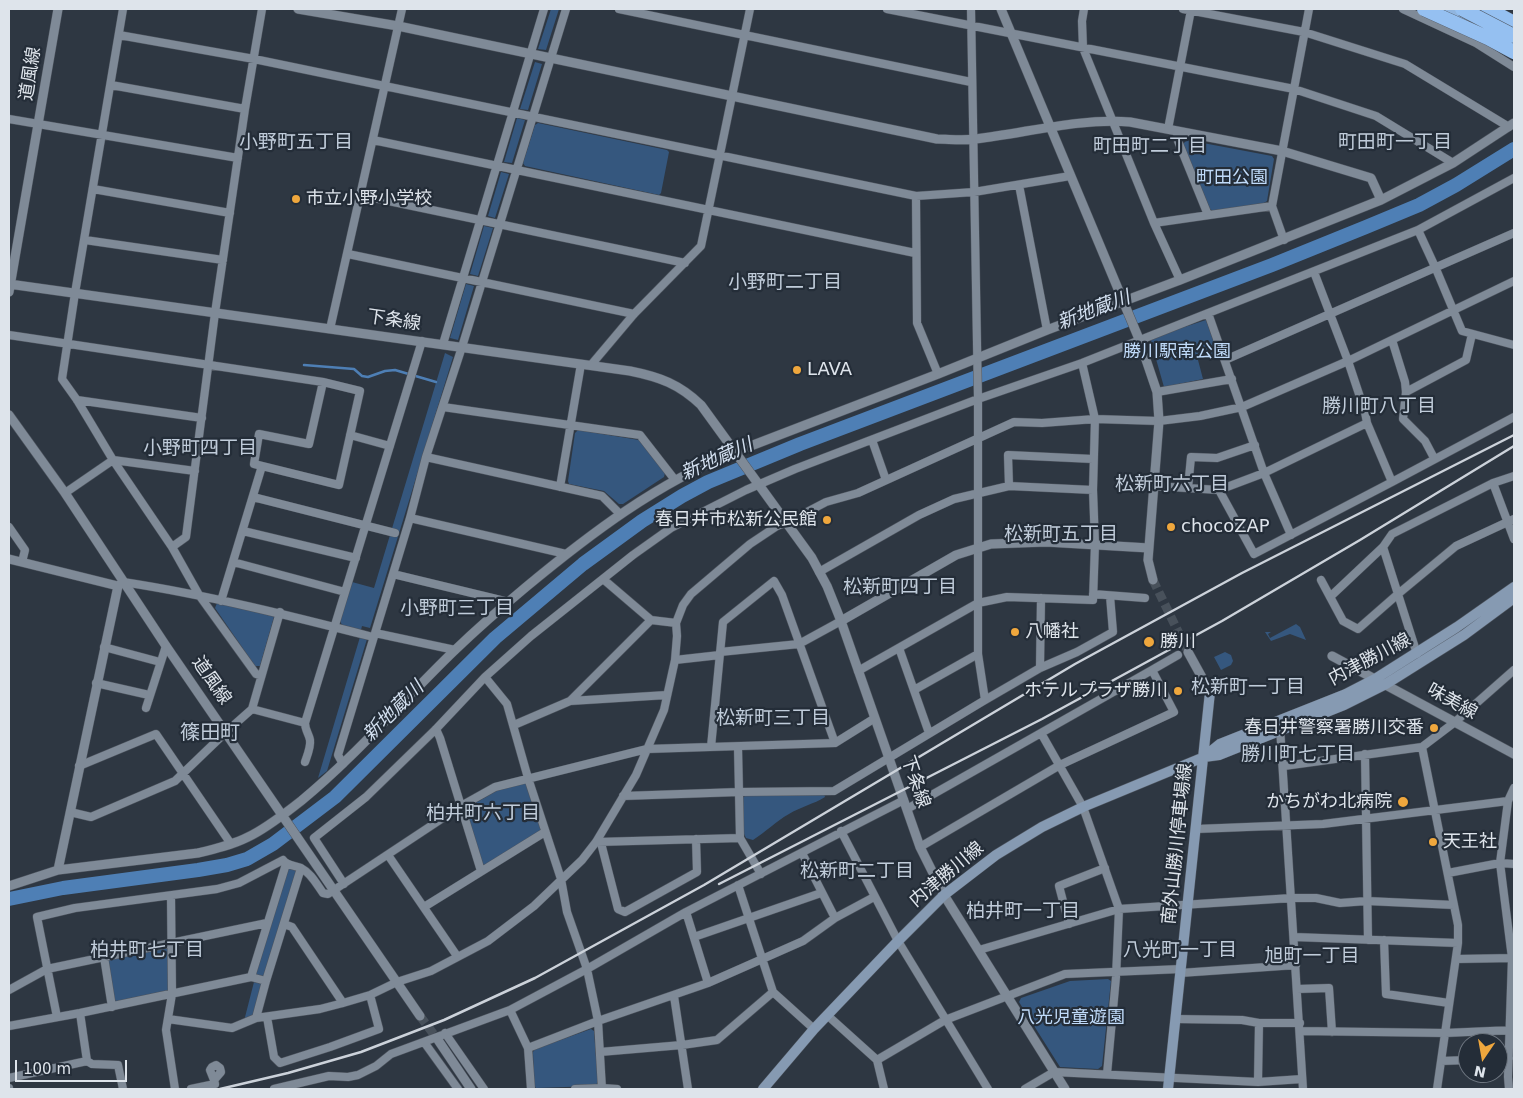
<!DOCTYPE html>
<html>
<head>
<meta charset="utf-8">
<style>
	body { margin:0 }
	#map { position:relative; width:1523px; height:1098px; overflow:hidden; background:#2e3742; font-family:"DejaVu Sans",sans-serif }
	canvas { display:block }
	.frame { position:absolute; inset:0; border:10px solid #dee4eb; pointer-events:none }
	.north { position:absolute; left:1458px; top:1033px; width:50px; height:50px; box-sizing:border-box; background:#242d38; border:1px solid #6e7680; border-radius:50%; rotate:192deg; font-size:14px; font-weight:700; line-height:20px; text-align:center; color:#dee4eb }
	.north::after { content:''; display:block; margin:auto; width:18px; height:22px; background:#efa73d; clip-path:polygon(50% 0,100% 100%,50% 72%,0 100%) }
	.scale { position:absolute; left:15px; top:1060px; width:112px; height:22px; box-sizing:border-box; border:2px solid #dee4eb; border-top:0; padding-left:6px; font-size:15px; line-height:18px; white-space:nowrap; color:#dee4eb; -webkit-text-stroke:4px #242d38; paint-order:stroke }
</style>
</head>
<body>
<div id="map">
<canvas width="1523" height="1098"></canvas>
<div class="frame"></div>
<div class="north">N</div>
<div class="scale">100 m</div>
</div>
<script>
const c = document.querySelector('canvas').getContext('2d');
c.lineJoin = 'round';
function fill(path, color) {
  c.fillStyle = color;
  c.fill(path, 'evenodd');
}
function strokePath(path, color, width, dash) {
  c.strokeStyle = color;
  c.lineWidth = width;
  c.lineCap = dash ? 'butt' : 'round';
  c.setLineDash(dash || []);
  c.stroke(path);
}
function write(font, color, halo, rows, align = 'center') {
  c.font = font + ' "DejaVu Sans","Noto Sans JP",sans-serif';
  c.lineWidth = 4.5;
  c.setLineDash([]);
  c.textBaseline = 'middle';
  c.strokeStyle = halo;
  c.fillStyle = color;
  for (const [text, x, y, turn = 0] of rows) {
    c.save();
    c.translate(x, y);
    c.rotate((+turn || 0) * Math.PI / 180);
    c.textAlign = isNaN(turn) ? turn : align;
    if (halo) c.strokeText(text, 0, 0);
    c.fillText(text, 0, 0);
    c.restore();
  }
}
fill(new Path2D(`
	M551,9H559L546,50L538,49Z
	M535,62L542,64L528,110L520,109Z
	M517,118L525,120L512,163L504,162Z
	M538,123L667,150L669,152L661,193L659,195L525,166L523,163L535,125Z
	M1187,140L1272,156L1274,159L1267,201L1264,203L1213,211L1210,209L1183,144Z
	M501,172L509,174L495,218L488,216Z
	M484,226L493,228L478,276L470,274Z
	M466,284L474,286L458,340L450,338Z
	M1206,320L1218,353L1198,360L1203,379L1164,387L1150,338Z
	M445,353L453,357L370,628L362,626L361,630L342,625L340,621L352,582L374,588Z
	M578,430L639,440L665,473L664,477L623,504H619L604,491L569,484L568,481L575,433Z
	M217,603L272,614L274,617L260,666H255L215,608Z
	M1296,624L1300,627L1306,640L1290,634L1271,641L1265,632H1271L1268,634L1270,638Z
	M360,637L367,639L327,771L318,778Z
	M1225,652L1231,655L1233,661L1231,665L1221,670L1214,657Z
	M523,784H526L541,828L539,832L485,865L482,864L466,812L467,808L496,791Z
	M824,794L825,797C814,804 800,807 789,814C776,821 766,832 753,840L746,838L744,834L742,798L745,796Z
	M290,868L295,869L296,872L264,977L255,974L287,870Z
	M165,948L168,949L169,989L167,992L117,1002L114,1000L107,962L109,959Z
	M1108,979L1111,981L1102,1066L1098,1069L1060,1067L1019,1002L1021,998L1070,981Z
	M254,982L262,984L252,1017L244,1021Z
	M591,1029L594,1031L598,1082L595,1086L536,1088L534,1085L533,1052L535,1049Z`), '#35577e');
strokePath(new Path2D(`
	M304,365L354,369L362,376L368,377L385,371L395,370L436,382`), '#4e7fb5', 2.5);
strokePath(new Path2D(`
	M9,899L63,888L198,870L227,865L247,859L273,844L335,797L495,638L583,564L642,521L682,496L708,482L800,444L1272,265L1366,227L1419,205L1456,185L1514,149`), '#4e7fb5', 14);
strokePath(new Path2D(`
	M1153,580L1188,652
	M420,1016L438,1040`), '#48515b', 9, [9, 4.5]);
const minor = new Path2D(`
	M123,9L75,293L62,379L77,400L113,460L172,547L199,595L256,674L261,675
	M619,9L971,82
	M887,9L1294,89L1376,116L1453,163
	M1084,9L1082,21L1083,48L1154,223L1180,280
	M1183,9L1304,32L1405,64L1509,127
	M1403,9L1476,43L1514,67
	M119,35L254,59L916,196L974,192L1070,176
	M111,85L245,109
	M9,119L238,158
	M1168,129L1191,10
	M1177,131L1178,141L1208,215
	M373,140L915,253
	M1019,185L1047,330
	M93,189L230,213
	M360,195L685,263
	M916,196L917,323L938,374
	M1154,223L1272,206
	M1418,230L1436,269L1462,331L1514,345
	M85,240L223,260
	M1284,240L1272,206L1309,9
	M348,254L634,314
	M1314,272L1348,361L1365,412L1367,423L1392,482L1514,417
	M1208,313L1264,473L1291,535
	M330,329L402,9
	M9,335L323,382L360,391L339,485L254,464L259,434L309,444L323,382
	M1392,340L1405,382L1406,392L1403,419L1425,441L1434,458
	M443,344L544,9
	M1225,360L1514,233
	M1082,363L1095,419L1093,490
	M591,365L634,314L701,246L750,9
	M1157,392L1232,379
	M1406,392L1466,360L1472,334
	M77,400L202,418
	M443,407L640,435L675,480
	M350,435L390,446
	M872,440L886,480
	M426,457L602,496L620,514
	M1493,483L1514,539
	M1009,486L1008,455L1093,459
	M1154,486L1219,490L1264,473L1367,423
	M560,487L581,364
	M1188,488L1191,457L1217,458L1255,445
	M1219,490L1254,554L1392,482
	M65,493L113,460L195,471
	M253,497L395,533
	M410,518L566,554
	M9,527L25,550L22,562
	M243,531L356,558
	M172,547L186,537L215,313L245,109L262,9
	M1383,547L1417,654
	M233,562L345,592
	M819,572L919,515L954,499L1009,486L1093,490L1095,544L1093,600L1007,597L978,603L858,671
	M393,574L509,602
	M603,579L651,620L676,623
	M1321,580L1343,621L1358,629L1398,594L1456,546L1514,519
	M123,582C208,595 291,616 373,637
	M1093,594L1145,598
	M1330,597L1383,547L1392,534L1493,483L1514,476
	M221,601L262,466
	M375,633L455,650
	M104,647L160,662
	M899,648L929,733
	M720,652L799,644L841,621
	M675,660L720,655
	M1040,668L1041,598
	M1152,670L1178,655
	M485,677L507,704L528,778L561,879L567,912L587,969L598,1021L602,1089
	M96,683L149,695
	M914,690L978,654
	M985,700L1040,668L1077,652L1113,632L1110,596
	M570,701L651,620
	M146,708L166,646
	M252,709L305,723L422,341
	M514,725L570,701L667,695
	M1280,727L1303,1089
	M436,729L440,738L481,871
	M1041,733L1083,807L1119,909L1116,977L1107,1074
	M711,747L723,622L774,581L782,595L835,743
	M738,747L740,838L761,874
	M1422,747L1458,925V943L1437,1089
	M1365,754L1368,940
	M305,762C307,756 311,747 310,740C309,734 305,730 305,723
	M343,764L338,755L410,518L426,457L462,347L566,9
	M79,766L156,734L231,844
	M1284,766L1422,747L1455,722L1514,670
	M623,796L739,792L834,791L985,700L978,654V399L971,9
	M1508,801L1500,863L1512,958L1508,1077L1509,1089
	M907,809L1152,670L1174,712L1060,765L920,847
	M70,812L91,817L175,781L226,732L252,709L280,612
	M1196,829L1323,824L1508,801L1514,788
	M841,831L898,941L988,1089
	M597,842L740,838
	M601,843L618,909L625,912L697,872L696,839
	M802,853L835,918
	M388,855L457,956
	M1448,873L1500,863L1514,864
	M344,884L314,838L366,797L436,729L485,677L531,636L633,555L671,528L746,490L795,469L978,399L1082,363L1418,230L1514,178
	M738,885L773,992L814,1029
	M171,896L172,994L166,1030L175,1089
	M424,907L545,832
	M686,912L708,983
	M284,924L292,927L343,1003
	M1069,924L1059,886L1105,868
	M694,937L821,893
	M1294,937L1458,943
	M1384,940L1386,994L1449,1003
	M979,950L1119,909L1292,898H1316L1340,903L1367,901L1454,905
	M104,957L112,1007
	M1456,959L1514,958
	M1180,973L1296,965
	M251,977L286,864
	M1297,989L1329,988L1332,1032
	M9,990L47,969L267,923
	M674,996L688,1089
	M510,1010L528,1048L531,1089
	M80,1013L87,1061
	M827,1015L877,1060L884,1089
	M57,1017L37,917L75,908L217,889L239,883L283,860C287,866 294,865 301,868C311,873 317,885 323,893L328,894L461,806L495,787L647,749L835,743L875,718
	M267,1017L274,1057L280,1063L330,1047L379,1029L370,995
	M256,1018L266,981L301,868
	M168,1019L232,1028L256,1018L320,1009L343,1003L370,995L397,982L431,971L488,941L534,906L582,860L596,842L636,775L664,710L675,660L677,636L676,623L683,605L691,594L750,544L777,526L788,522L826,502L858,493L1014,422L1042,423L1095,419L1159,421L1200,416L1242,407L1348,361L1514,281
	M1175,1019L1242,1020L1259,1023H1300
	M9,1026L80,1013L251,977L266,981
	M1300,1031L1445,1033L1513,1030
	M445,1033L484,1089
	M424,1042L458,1089
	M528,1048L598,1021L708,983L803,941L835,918L874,897
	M600,1052L682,1045L717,1040L773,992
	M1498,1059L1509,1058
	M877,1060L945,1020L1065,974L1181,969
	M1441,1061L1468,1060
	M9,1078L87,1061L92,1064L118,1065L123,1089
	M1258,1082L1259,1023
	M9,1088V1089
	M191,1089L215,1084L214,1080L221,1072L220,1068L216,1065L212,1067L210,1070L214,1080
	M274,1089L329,1076L348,1077L358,1075L376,1066L391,1054L510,1010L587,969L686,912L904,800
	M575,1089L602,1088L617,1089
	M1025,1089L1054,1072L1258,1082L1302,1079`);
const tertiary = new Path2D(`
	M298,9L398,26L937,139C949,139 962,141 975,139C1027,133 1078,118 1130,122L1282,151L1371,178L1381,200
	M1001,9L1139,339L1157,392L1159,421L1148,560L1153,580
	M9,284L630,371C660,377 679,384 701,405L812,558L827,586L841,621L920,847L944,895L1065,1089
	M9,292L58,9
	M9,415L65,493L166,646L420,1016
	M9,559L118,586L122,583
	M841,621L956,555L991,544L1046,542L1149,548
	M1188,652L1210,692
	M1332,656L1514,754
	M58,870L118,586
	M9,886L58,870L198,853C215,849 232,845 248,837C267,828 284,814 301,801C357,755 403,700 455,650C478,628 502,607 526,587C590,534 657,483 735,452L938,374L1047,330L1180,280L1381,200L1453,163L1514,123
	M438,1040L471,1089`);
const secondary = new Path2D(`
	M1204,757L1219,755L1344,705L1386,684L1464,635L1514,598
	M763,1089L814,1029L898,941L944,895L996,855L1042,827L1083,807L1204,757L1220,744L1346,694L1375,679L1457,627L1514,587
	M1168,1089L1210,692`);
const trunk = new Path2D(`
	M1446,9L1473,21`);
const motorway = new Path2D(`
	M1488,9L1514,23`);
strokePath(minor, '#4e555f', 9);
strokePath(tertiary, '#4e555f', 10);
strokePath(secondary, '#4e555f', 11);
strokePath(trunk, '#4e555f', 14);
strokePath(motorway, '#4e555f', 15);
strokePath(minor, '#7f8a97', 8);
strokePath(tertiary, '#7f8a97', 9);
strokePath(secondary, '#869ab2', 10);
strokePath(trunk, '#90b5df', 12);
strokePath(motorway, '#95c0f1', 14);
strokePath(new Path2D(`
	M719,884L1042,719L1222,621L1360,540L1514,446
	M220,1089L288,1073L361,1052L444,1020L535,978L704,885L1075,664L1242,573L1514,435`), '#ccd2da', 2.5);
const motorwayBridge = new Path2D(`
	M1424,9L1488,38L1514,52
	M1462,9L1514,36`);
strokePath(motorwayBridge, '#4e555f', 15, []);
strokePath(motorwayBridge, '#95c0f1', 14);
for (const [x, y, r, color] of [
	[296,199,5,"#efa73d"],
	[797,370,5,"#efa73d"],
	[827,520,5,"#efa73d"],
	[1171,527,5,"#efa73d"],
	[1015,632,5,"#efa73d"],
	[1149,642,6,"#efa73d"],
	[1178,691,5,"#efa73d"],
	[1434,728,5,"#efa73d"],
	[1403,802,6,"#efa73d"],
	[1433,842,5,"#efa73d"]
]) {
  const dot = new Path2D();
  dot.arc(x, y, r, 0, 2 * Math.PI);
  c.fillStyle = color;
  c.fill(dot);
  strokePath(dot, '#242d38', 2);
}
write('18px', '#dee4eb', '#242d38', [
	["道風線",31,74,-81],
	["下条線",394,321,8],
	["内津勝川線",1370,660,-28],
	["道風線",211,681,55],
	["味美線",1452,702,29],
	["下条線",915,782,71],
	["南外山勝川停車場線",1178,844,-84],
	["内津勝川線",947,875,-40]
]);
write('18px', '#c0dbfa', '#242d38', [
	["町田公園",1232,178],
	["勝川駅南公園",1177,352],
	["八光児童遊園",1071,1018]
]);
write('18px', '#dee4eb', '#242d38', [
	["市立小野小学校",306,199],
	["LAVA",807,370],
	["春日井市松新公民館",817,520,"right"],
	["chocoZAP",1181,527],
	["八幡社",1025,632],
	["勝川",1160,642],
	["ホテルプラザ勝川",1168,691,"right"],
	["春日井警察署勝川交番",1424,728,"right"],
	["かちがわ北病院",1392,802,"right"],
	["天王社",1443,842]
], 'left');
write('19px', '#c0ccda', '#242d38', [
	["小野町五丁目",296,143],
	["町田町一丁目",1395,143],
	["町田町二丁目",1150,147],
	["小野町二丁目",785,283],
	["勝川町八丁目",1379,407],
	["小野町四丁目",200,449],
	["松新町六丁目",1172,485],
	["松新町五丁目",1061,535],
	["松新町四丁目",900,588],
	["小野町三丁目",457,609],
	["松新町一丁目",1248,688],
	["松新町三丁目",773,719],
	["勝川町七丁目",1298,755],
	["柏井町六丁目",483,814],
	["松新町二丁目",857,872],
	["柏井町一丁目",1023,912],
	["柏井町七丁目",147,951],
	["八光町一丁目",1180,951],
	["旭町一丁目",1312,957]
]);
write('italic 19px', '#d2dfef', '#242d38', [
	["新地蔵川",1094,311,-21],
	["新地蔵川",717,460,-24],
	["新地蔵川",394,712,-45]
]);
write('20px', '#c0ccda', '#242d38', [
	["篠田町",210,734]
]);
</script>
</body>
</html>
